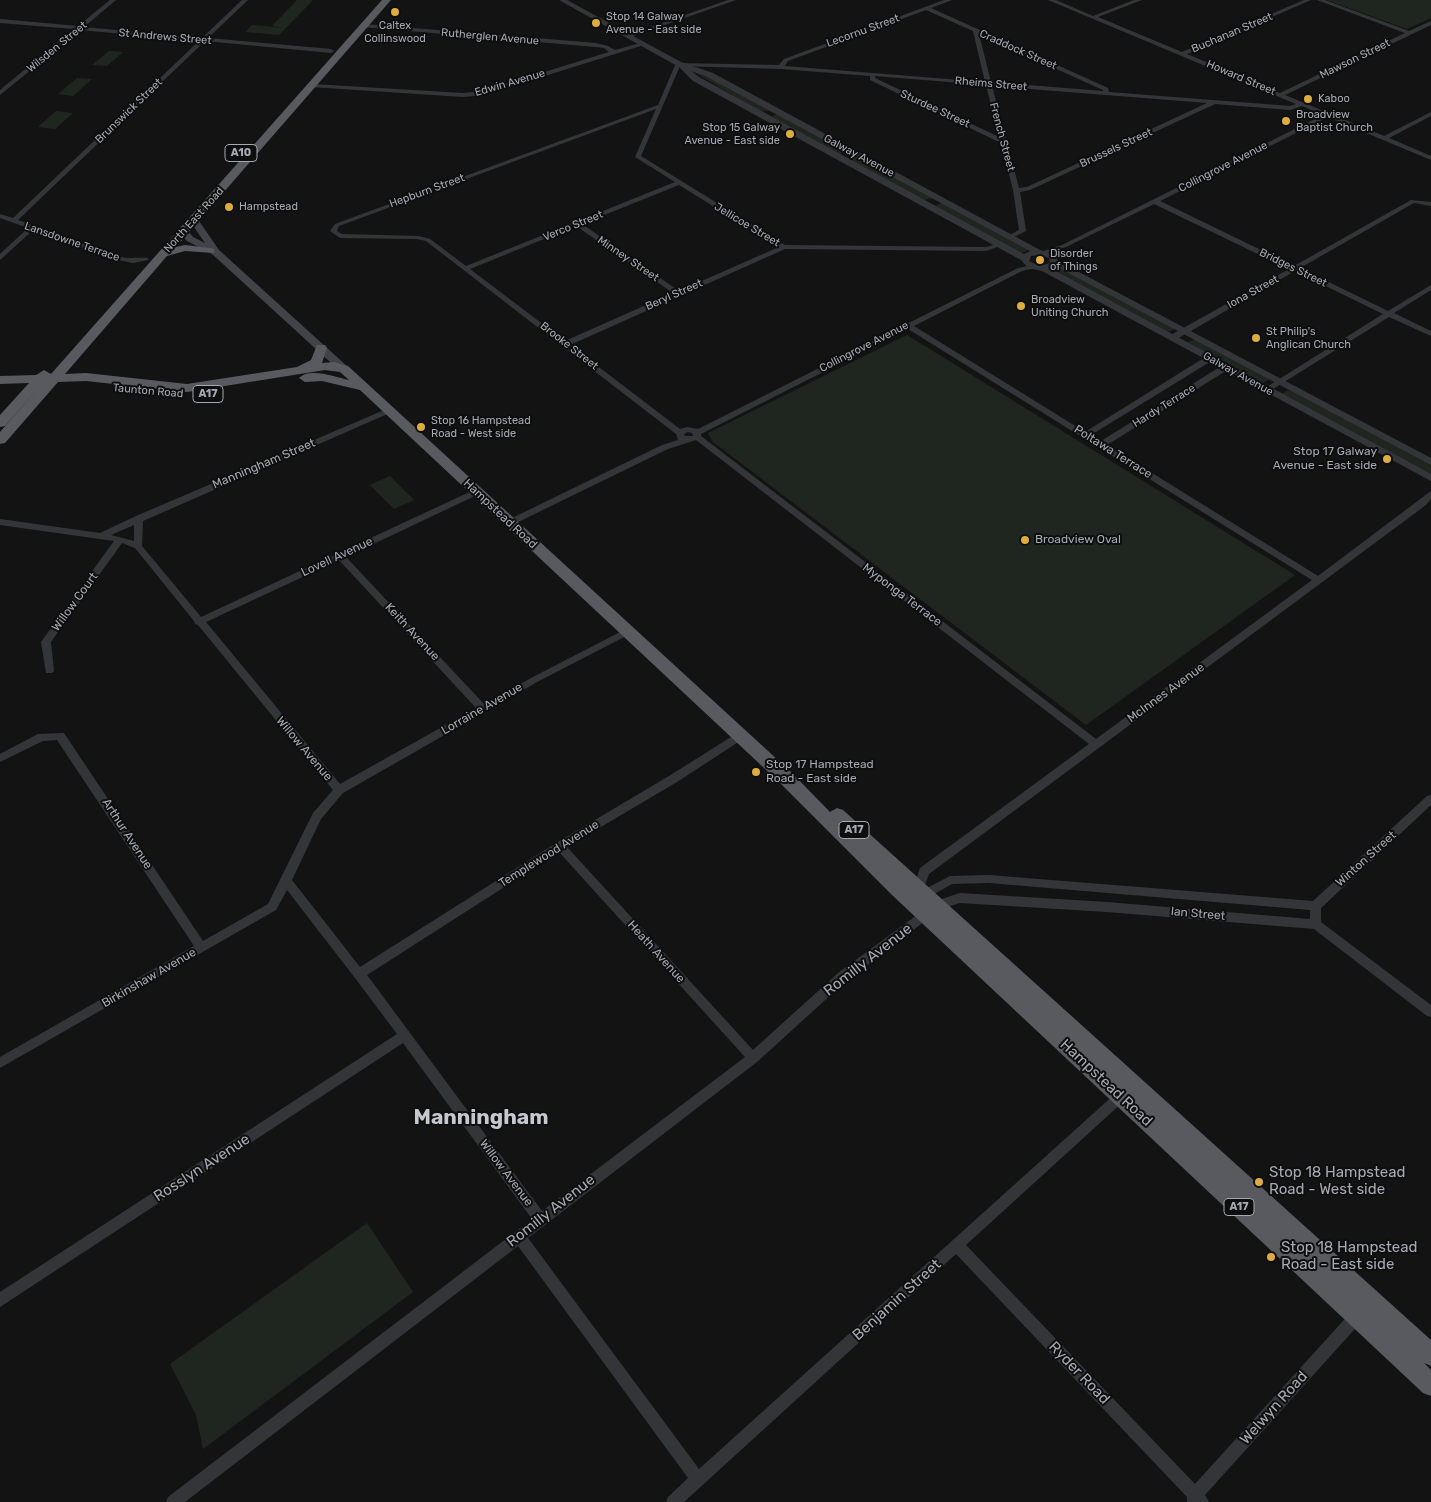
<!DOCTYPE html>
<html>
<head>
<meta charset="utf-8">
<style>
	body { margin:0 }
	canvas { display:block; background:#131314 }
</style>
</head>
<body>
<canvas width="1431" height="1502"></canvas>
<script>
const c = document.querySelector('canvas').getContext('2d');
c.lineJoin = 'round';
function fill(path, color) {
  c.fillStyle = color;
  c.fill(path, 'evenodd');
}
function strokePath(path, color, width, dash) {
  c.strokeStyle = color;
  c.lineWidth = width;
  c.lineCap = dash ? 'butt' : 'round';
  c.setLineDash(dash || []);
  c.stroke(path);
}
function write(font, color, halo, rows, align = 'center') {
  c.font = font + ' Rubik,sans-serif';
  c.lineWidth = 4;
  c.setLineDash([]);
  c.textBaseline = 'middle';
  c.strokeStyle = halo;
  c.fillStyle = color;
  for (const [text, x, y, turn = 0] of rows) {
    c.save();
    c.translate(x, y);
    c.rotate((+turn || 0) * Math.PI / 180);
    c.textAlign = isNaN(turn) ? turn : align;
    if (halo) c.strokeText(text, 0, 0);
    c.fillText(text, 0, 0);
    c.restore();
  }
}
fill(new Path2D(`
	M297,0H313L286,28L272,26Z
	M1327,0H1431V18L1407,29Z
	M252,25L286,28L279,35L246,32Z
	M109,51L123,52L107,66L92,65Z
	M696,73L730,87L770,110L761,112Z
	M77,78L92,79L73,96L58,94Z
	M56,111L73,113L55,129L38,127Z
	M777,114L847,151L840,154L771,117Z
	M854,156L933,198L924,200L850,160Z
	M943,202L1030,249L1022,253L935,206Z
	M1059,266L1175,329L1167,332L1052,270Z
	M907,335L1295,575L1086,725L713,442L708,433Z
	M1195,339L1269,379V380L1263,383L1187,343Z
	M1287,390L1292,391L1431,464V475L1282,394Z
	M390,476L414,500L394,509L370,485Z
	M367,1223L413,1292L203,1449L196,1415L170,1364Z`), '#1f2620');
fill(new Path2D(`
	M110,0H116L84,27L202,38L242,0H248L208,38L331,49L334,51L331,53L205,41L18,220L121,257C132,259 139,257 148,258V260L133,263L118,260L33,230L0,260V254L28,228L0,218V214L13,218L199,41L80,30L0,95V90L74,29L0,23V19L78,26Z
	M728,0H736L630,37L625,36Z
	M944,0H952L931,8L1108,88L1109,92L1290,106L1296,104L1048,0H1056L1093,16L1134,0H1142L1098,17L1182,52L1304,0H1311L1187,54L1280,93L1405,33L1317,0H1325L1409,31L1431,21V25L1285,95L1384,136L1431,112V116L1389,138L1431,156V160L1328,117L1160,201L1294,266L1411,200L1431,202V206L1414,203L1300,268L1388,311L1431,285V290L1394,313L1431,331V336L1389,317L1268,392H1265V388L1383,314L1295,271L1175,340H1169V336L1289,269L1154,204L1066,247L1043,254L1040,252L1062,245L1323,115L1302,106L1290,110L1215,104L1030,190L1020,192L1026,231L1010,239L1007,237L1008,236L1019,230L1013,190L1001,143L870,80V76L781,69L680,66L641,156L785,245L986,247L1000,243L1003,245L986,251L785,249L570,345L680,429L687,427L698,429L1018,268L1033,265L1035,266V268L1022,271L914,326L1085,432L1207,356H1213V360L1091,435L1101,441L1223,365H1229V369L1107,445L1318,576L1431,491V499L1426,505L929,874L923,890L950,876L989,875L1313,901L1427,796L1431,795V805L1321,908V922L1431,1005V1017L1427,1016L1314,929L1107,912L960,903L937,910L933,908L932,905L933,902L960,893L1107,902L1310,919V910L989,883L952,884L929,897L925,899L921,897L920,893L914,892L913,889L920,868L1089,744L696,440L668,449L512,525H506L505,523L506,521L662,445L678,440L676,434L426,241L417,239L340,238L330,231L335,224L658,105L676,63L779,65L784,59ZM926,10L973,31L985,82L785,66L788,61ZM979,34L1103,90V91L991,82ZM875,76L986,85L999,137L875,78ZM992,86L1207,103L1027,187L1019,188ZM656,109L635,157L675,182L466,266L430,239L419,236L342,234L337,231L339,226ZM679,185L779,247L679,291L582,224ZM576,226L673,293L565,341L470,269ZM908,329L1312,580L1096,739L701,436V434ZM688,432L692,433L693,436H685L684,434Z
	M364,24L596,43L608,46L615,50L644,42L647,44L484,95L463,97L311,87L310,86L313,84L463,93L483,91L609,52L604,48L596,47L362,27L361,26Z
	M389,408H392V412L143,521L142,546L201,617L476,489L480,492L479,494L346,557L484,704L533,677L624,630H630L632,632L630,634L539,681L343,793L321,819L292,880L360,967L556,843L669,776L739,732L743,733L744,736L743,739L677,782L567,847L753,1050L838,973L921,912L925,910L929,912L931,915L929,918L846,981L757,1062L528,1238L699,1469L1116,1093L1120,1091L1124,1093L1126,1097L1124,1101L966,1245L1195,1484L1352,1311L1357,1309L1362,1311L1364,1316L1362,1321L1205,1495L1209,1502H1187V1497L956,1254L684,1502H666L668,1497L688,1478L518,1246L185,1502H166L168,1497L532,1219L403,1043L0,1307V1292L397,1034L355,978L287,890L276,910L0,1068V1057L194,946L57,740L43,741L0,762V754L38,734L64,733L203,941L268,904L313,813L333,790L198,625L195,624L194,621L135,548L122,543L51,642L54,671L52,673H46L41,642L114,541L0,525V519L100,533L136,516ZM134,525V541L111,535ZM339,560L476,708L340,784L206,622ZM559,852L745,1057L542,1211L367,975Z`), '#343538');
fill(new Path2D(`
	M559,0H567L681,62L713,73L1040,250L1056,255L1058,261L1431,458V465L1057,267L1052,269L1431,474V481L1042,271L1028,268L1021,260L693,81L679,67ZM691,71L707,77L1030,251L1024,254L699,77ZM1040,255L1049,258L1050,263L1039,266L1029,261L1031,256Z`), '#343538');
fill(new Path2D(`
	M191,218H197L219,250L348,367V371H340L212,254L187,241L179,232L181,230H187L193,237L205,243L192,224Z`), '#424348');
fill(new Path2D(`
	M382,0H391L176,247L185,245L210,248L214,249V253L185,251L167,256L65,374L86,373L187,384L297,367L311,360L317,345H325L327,348L322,363L334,362L348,366L791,772L830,812L837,808L843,810L1431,1340V1366L1424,1363L1431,1370V1396L1423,1393L892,895L779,782L360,390L322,381L305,382L299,378C310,367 335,377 349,380L340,372L325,370L187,392L86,381L58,382L5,443L0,444V432L44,382L5,426L0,427V415L29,383L0,384V376L36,375L44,370L51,374Z`), '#585a60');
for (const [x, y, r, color] of [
	[395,12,5,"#dead40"],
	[596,23,5,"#dead40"],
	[1308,99,5,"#dead40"],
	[1286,121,5,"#dead40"],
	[790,134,5,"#dead40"],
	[229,207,5,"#dead40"],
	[1040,260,5,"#dead40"],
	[1021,306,5,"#dead40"],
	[1256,338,5,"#dead40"],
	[421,427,5,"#dead40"],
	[1387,459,5,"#dead40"],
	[1025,540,5,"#dead40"],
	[756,772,5,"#dead40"],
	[1259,1182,5,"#dead40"],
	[1271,1257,5,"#dead40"]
]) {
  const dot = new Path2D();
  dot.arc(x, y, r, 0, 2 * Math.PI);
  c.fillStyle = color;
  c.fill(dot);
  strokePath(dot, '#0e0e0f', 2);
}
write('11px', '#a5a9b3', '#0e0e0f', [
	["Stop 14 Galway",606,17],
	["Avenue - East side",606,30],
	["Caltex",395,26,"center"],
	["Collinswood",395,39,"center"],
	["Kaboo",1318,99],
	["Broadview",1296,115],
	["Baptist Church",1296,128],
	["Stop 15 Galway",780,128,"right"],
	["Avenue - East side",780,141,"right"],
	["Hampstead",239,207],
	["Disorder",1050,254],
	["of Things",1050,267],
	["Broadview",1031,300],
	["Uniting Church",1031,313],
	["St Philip's",1266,332],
	["Anglican Church",1266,345],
	["Stop 16 Hampstead",431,421],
	["Road - West side",431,434]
], 'left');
write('11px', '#a5a9b3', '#0e0e0f', [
	["Lecornu Street",863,31,-20],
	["Buchanan Street",1232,33,-23],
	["St Andrews Street",165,37,5],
	["Rutherglen Avenue",490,37,5],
	["Wilsden Street",57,47,-39],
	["Craddock Street",1018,50,24],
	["Mawson Street",1355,59,-26],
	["Howard Street",1241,78,23],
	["Edwin Avenue",510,83,-16],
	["Rheims Street",991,84,5],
	["Sturdee Street",935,109,25],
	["Brunswick Street",129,111,-44],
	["French Street",1002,137,75],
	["Brussels Street",1116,148,-25],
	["Galway Avenue",859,156,28],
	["Collingrove Avenue",1223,167,-27],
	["Hepburn Street",427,191,-20],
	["North East Road",194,220,-48],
	["Jellicoe Street",747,225,31],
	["Verco Street",573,226,-22],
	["Lansdowne Terrace",72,242,19],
	["Minney Street",628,259,34],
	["Bridges Street",1293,268,26],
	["Iona Street",1253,292,-29],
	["Beryl Street",674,295,-24],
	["Brooke Street",569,346,38],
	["Collingrove Avenue",864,347,-27],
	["Galway Avenue",1238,374,29],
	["Taunton Road",148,391,5],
	["Hardy Terrace",1164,406,-32]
]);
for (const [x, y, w] of [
	[241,153,32],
	[208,394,30],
	[854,830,30],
	[1239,1207,30]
]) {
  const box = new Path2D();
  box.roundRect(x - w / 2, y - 8.5, w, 17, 4);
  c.fillStyle = '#0e0e0f';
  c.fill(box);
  strokePath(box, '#a5a9b3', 1);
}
write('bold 11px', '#a5a9b3', null, [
	["A10",241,153],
	["A17",208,394],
	["A17",854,830],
	["A17",1239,1207]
]);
write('12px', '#a5a9b3', '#0e0e0f', [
	["Poltawa Terrace",1113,452,32],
	["Manningham Street",264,464,-23],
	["Hampstead Road",500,514,43],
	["Lovell Avenue",337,557,-25],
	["Myponga Terrace",902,595,37],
	["Willow Court",75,602,-54],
	["Keith Avenue",412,632,47],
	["McInnes Avenue",1166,693,-36],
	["Lorraine Avenue",482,709,-30],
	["Willow Avenue",304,749,50],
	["Arthur Avenue",127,834,57],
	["Templewood Avenue",549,854,-32],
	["Winton Street",1366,859,-42],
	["Ian Street",1198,914,5],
	["Heath Avenue",656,952,48],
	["Birkinshaw Avenue",149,978,-30],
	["Willow Avenue",506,1173,53]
]);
write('12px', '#a5a9b3', '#0e0e0f', [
	["Stop 17 Galway",1377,452,"right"],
	["Avenue - East side",1377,466,"right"],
	["Broadview Oval",1035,540],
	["Stop 17 Hampstead",766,765],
	["Road - East side",766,779]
], 'left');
write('15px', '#a5a9b3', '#0e0e0f', [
	["Romilly Avenue",868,960,-38],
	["Hampstead Road",1106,1083,43],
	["Rosslyn Avenue",202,1168,-33],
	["Romilly Avenue",551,1211,-38],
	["Benjamin Street",897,1300,-42],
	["Ryder Road",1079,1373,46],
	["Welwyn Road",1274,1408,-48]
]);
write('15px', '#a5a9b3', '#0e0e0f', [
	["Stop 18 Hampstead",1269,1173],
	["Road - West side",1269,1190],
	["Stop 18 Hampstead",1281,1248],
	["Road - East side",1281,1265]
], 'left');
write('bold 21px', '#c6c8cf', '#0e0e0f', [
	["Manningham",481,1118]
]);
</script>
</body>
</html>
